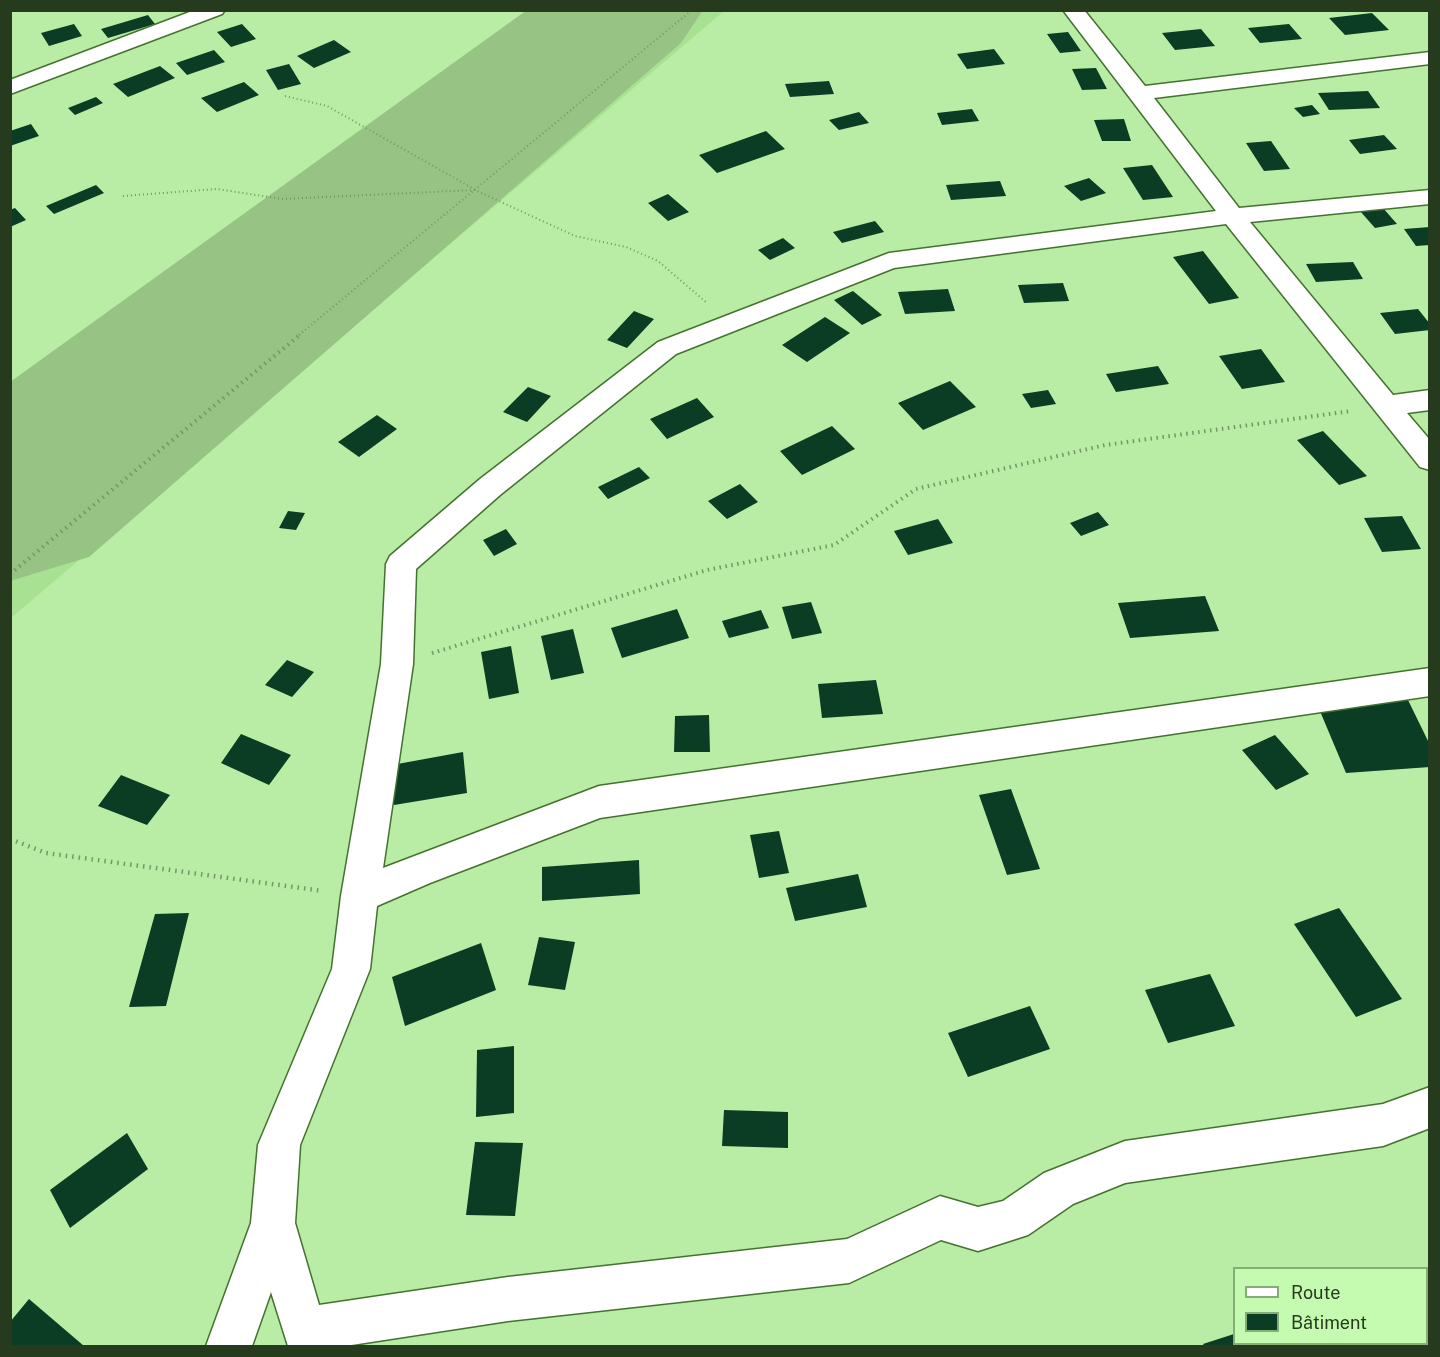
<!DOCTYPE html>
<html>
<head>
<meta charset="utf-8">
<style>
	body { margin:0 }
	#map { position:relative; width:1440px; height:1357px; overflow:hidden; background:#b9eca4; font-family:"Public Sans",sans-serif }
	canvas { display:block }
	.frame { position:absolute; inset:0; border:12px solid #263a1e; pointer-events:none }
	.legend { position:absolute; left:1233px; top:1267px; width:195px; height:78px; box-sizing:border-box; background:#c5fab1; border:2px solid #85ad76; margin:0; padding:8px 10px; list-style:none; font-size:18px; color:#263a1e }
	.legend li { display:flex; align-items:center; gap:12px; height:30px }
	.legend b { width:30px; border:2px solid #85ad76 }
</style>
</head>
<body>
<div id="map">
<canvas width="1440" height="1357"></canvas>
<div class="frame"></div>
<ul class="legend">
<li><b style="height:8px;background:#fff"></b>Route</li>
<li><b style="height:16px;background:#0b3c24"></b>Bâtiment</li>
</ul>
</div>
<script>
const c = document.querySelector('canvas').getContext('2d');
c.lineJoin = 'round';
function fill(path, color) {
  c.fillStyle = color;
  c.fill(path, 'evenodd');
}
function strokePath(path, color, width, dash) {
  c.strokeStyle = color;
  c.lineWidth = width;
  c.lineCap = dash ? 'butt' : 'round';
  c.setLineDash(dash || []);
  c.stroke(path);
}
fill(new Path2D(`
	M541,11H724L11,618V408Z`), '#a9e192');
fill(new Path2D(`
	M527,10H703L681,43L89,557L10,581V382Z`), '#97c385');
fill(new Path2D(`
	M1372,13L1389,30L1345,35L1329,18Z
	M148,15L155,24L108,38L101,29Z
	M74,24L82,36L49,46L41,33Z
	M242,24L256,39L231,47L217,32Z
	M1289,24L1302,39L1260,43L1248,28Z
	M1201,29L1215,46L1175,50L1162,33Z
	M1068,32L1081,51L1060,53L1047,34Z
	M334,40L351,52L314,68L297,56Z
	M994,49L1005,64L967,69L957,54Z
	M214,50L225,62L187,75L176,63Z
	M289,64L301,84L278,90L266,70Z
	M160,66L175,78L128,97L113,84Z
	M1096,68L1107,89L1082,90L1072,69Z
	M829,81L834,94L790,97L785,84Z
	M244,82L259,95L217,112L201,98Z
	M1368,91L1380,108L1329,110L1318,93Z
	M96,97L103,103L75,115L68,108Z
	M1312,105L1320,114L1303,117L1294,108Z
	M972,109L979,121L942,125L937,113Z
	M859,112L869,123L839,130L829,120Z
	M1124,119L1131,141H1102L1094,120Z
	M31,124L39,136L10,146V131Z
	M766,131L785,149L717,173L699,155Z
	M1384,135L1397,149L1360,154L1349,140Z
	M1271,141L1290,169L1264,171L1246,143Z
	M1152,165L1173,197L1143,200L1123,168Z
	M1089,178L1106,193L1081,201L1064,186Z
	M1000,181L1006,196L951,200L946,185Z
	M96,185L104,193L54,214L46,206Z
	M668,194L689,212L668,221L648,203Z
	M15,208L26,220L10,227V210Z
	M1383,208L1397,224L1375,228L1360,211Z
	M875,221L884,232L842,243L833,232Z
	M1430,227V245L1416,246L1404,229Z
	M783,238L795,248L770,260L758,250Z
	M1203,251L1239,298L1209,304L1173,257Z
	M1353,262L1363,279L1316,282L1306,264Z
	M1063,283L1069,301L1024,303L1018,285Z
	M948,289L955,311L905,314L898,292Z
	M853,291L882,315L862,325L834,300Z
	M1418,309L1430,324V330L1395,334L1380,313Z
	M634,311L654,319L627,348L607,340Z
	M825,317L850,333L807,362L782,345Z
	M1261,349L1285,382L1242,389L1219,356Z
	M1158,366L1169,384L1116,392L1106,374Z
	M950,381L976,407L923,430L898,403Z
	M528,387L551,396L527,422L503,412Z
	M1048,390L1056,404L1031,408L1022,394Z
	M697,398L714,417L667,439L650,419Z
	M377,415L397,429L359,457L338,442Z
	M832,426L855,449L802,475L780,451Z
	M1323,431L1350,459L1367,476L1339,485L1297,440Z
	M639,467L650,478L608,499L598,487Z
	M740,484L758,502L727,519L708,501Z
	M288,511L305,513L296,530L279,528Z
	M1098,512L1109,525L1081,536L1070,523Z
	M1402,516L1421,549L1382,552L1364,518Z
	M938,519L953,543L908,555L894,531Z
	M506,529L517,544L494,556L483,540Z
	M1205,596L1219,631L1130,638L1118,603Z
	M811,602L822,633L792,639L782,607Z
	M677,609L689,638L622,658L611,628Z
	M761,610L769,628L729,638L722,621Z
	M573,629L584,673L551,680L541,636Z
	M511,646L519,693L489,699L481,652Z
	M287,660L314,672L292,697L265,685Z
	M876,680L883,714L822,718L818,684Z
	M1407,698L1430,745V767L1346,773L1317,704Z
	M709,715L710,752H674L675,716Z
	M241,734L291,755L269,785L221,763Z
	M1275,735L1309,774L1276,790L1242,750Z
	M463,752L467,793L394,805L392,765Z
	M121,775L170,795L147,825L98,806Z
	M1011,789L1040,869L1007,875L979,795Z
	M779,831L789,873L759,878L750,835Z
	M639,860L640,894L542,901V867Z
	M858,874L867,907L795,921L786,888Z
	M1339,908L1402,999L1356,1017L1294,924Z
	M189,913L166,1006L129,1007L155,914Z
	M539,937L575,942L565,990L528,985Z
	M481,943L496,990L405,1026L392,977Z
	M1210,974L1235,1026L1168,1043L1145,990Z
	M1030,1006L1050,1049L968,1077L948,1033Z
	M514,1046V1113L476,1117L477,1050Z
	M724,1110L788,1112V1148L722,1146Z
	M127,1133L148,1169L70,1228L50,1190Z
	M475,1142L523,1143L515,1216L466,1215Z
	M1430,1286V1325L1426,1320V1287Z
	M29,1299L84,1346H10V1322Z
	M1234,1334V1344H1302L1304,1346H1204L1203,1344Z`), '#0b3c24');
const minor = new Path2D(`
	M195,10H225L222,14L10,94V80Z
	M1063,10H1084L1145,86L1430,52V64L1154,98L1239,208L1430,190V204L1250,222L1393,395L1430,390V410L1407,413L1430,440V470L1420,467L1226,224L894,268L676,354L500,495L416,569L413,664L383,868L599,786L1430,668V696L600,818L430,883L377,906L370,969L300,1145L295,1223L319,1305L508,1277L847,1239L940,1196L978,1207L1003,1201L1044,1173L1125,1141L1383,1104L1430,1087V1128L1383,1146L1125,1183L1073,1204L1028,1235L978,1251L941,1240L849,1283L508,1321L345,1346H288L271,1292L252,1346H206L251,1223L258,1145L332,969L341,896L381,664L386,564L390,556L480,479L658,342L889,253L1216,211Z`);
strokePath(minor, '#44722f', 3);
strokePath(new Path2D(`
	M285,96L327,106L474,189
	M123,196L217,189L282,199L475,190L575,236L626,247L658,261L706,302
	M299,335L692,10`), '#739865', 2, [1, 3]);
strokePath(new Path2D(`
	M10,574L301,334
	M432,653L707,570L834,545L916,489L1105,445L1351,411`), '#739865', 4, [1.5, 4.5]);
strokePath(new Path2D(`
	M10,839L46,853L323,891`), '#739865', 4.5, [1.5, 5]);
fill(minor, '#fff');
</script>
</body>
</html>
